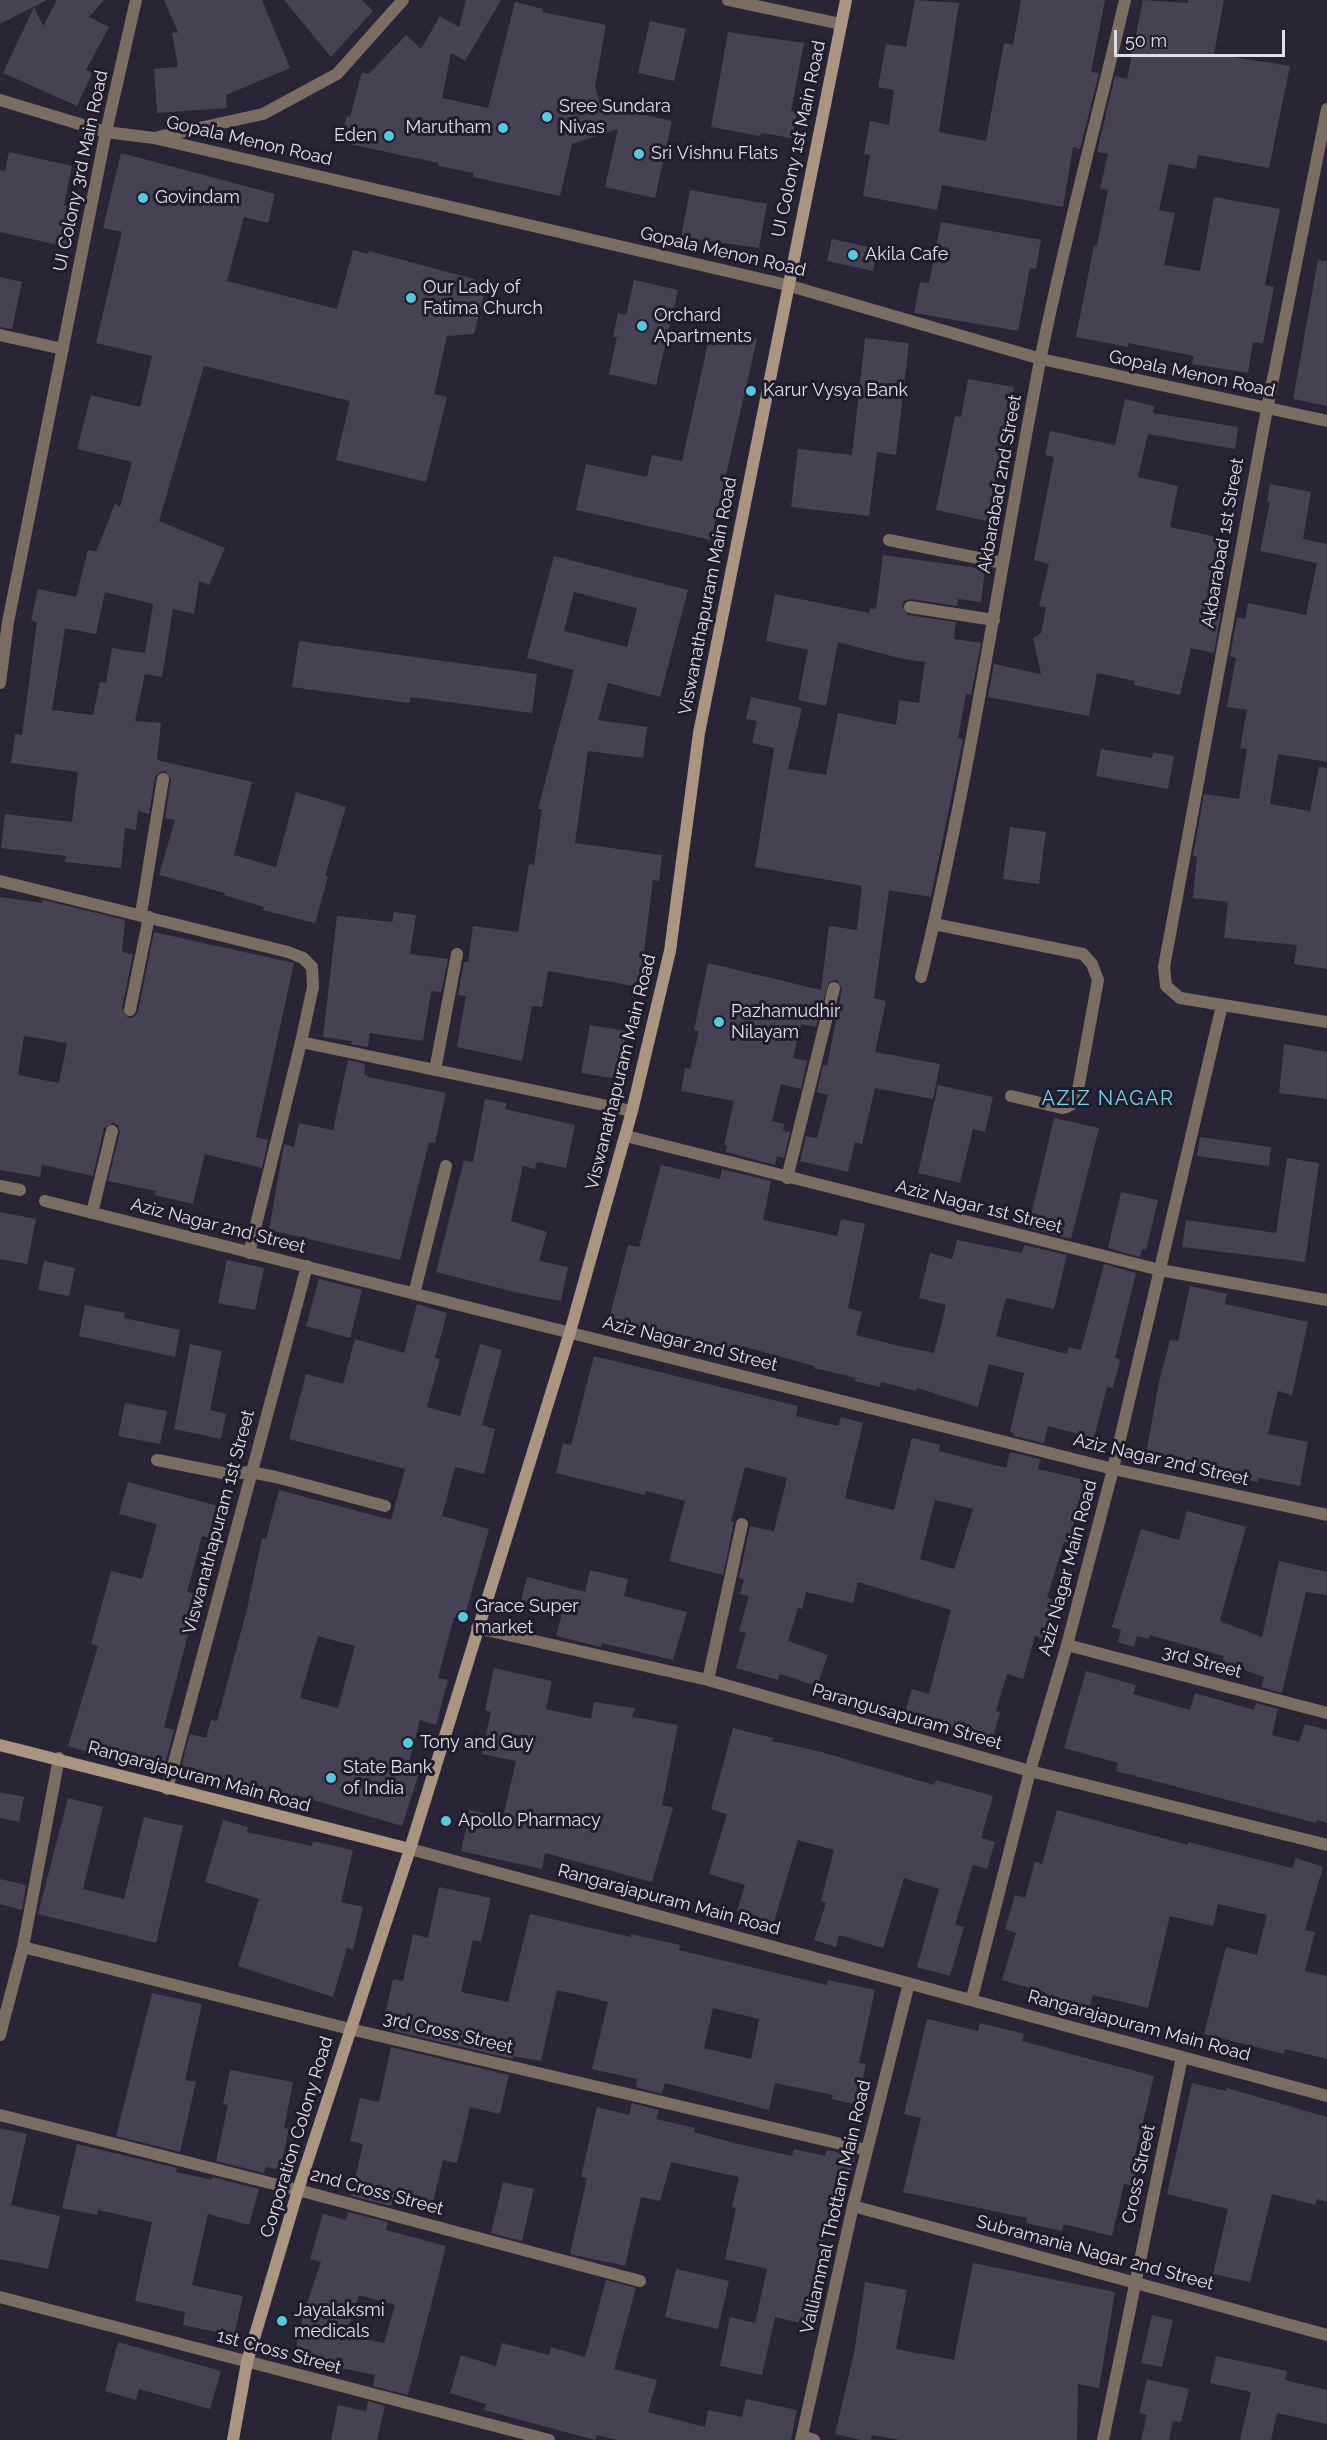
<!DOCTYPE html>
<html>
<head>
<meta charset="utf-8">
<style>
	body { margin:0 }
	#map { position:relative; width:1327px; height:2440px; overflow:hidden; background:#292536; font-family:Raleway,sans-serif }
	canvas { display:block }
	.scale { position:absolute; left:1114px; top:30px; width:171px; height:27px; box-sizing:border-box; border:3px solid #e0dee9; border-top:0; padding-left:8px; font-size:18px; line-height:21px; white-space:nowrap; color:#e0dee9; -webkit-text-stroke:4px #201c2c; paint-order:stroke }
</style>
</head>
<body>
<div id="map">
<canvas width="1327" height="2440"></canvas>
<div class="scale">50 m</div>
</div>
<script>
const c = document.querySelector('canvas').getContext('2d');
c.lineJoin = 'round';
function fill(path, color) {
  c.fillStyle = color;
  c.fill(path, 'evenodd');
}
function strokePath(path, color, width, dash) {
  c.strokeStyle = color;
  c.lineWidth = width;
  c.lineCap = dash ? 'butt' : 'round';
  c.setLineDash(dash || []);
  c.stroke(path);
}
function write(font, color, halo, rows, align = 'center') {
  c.font = font + ' Raleway,sans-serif';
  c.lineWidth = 6;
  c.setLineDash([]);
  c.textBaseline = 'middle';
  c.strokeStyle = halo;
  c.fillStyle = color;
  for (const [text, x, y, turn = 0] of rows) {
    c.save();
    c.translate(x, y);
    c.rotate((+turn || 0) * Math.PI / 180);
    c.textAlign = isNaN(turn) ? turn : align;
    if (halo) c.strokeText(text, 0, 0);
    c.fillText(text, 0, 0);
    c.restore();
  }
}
fill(new Path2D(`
	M0,0H47L0,24Z
	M57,0H104L89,17L109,27L86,70L92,73L77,106L3,73L34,7L43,26Z
	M164,0H262L290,68L226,95L227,108L157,113L154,69L178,67L172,33L178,32Z
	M284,0H362L373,11L331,57Z
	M466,0H501L465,61L451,53L442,98L488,108L515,2L543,9L542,12L606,25L595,86L600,105L672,121L655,198L605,187L618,129L572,144L560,196L473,177L474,173L438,166V163L345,143L346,136L342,135L347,116L350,117L362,72L369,74L406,35L421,49L440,16L459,27Z
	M915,0L959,3L939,132L986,141L1004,43L1013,45L1021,0H1105L1091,72L1099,73L1080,149L1073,147L1063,207L942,185L937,210L863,196L870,155L864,154L870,121L889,125L894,90L878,87L886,44L906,47Z
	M1143,0L1188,3V0H1224L1214,54L1290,66L1269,168L1198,155L1196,169L1169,164L1159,210L1175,213L1164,265L1200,271L1214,197L1280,209L1265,285L1274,287L1263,344L1253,342L1248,373L1192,364L1194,356L1128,343V347L1076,337L1094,245L1097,246L1108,190L1100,189L1108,154L1097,152L1115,76L1127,79Z
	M650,21L686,29L674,81L638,73Z
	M728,32L804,43L791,111L797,112L792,138L761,133L760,136L711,127Z
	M9,152L72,166L64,205L81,208L72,248L0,232V170L5,171Z
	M121,153L275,194L268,223L244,217L227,281L337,309L353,250L368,254L369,251L474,279L484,285L485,291L474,334L447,336L434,394L447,397L426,482L336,460L350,401L204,366L159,521L225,548L209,585L199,581L194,614L173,609L162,677L145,674L135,721L161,723L157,760L252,782L234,855L276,867L296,792L346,807L325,876L328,877L315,923L263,910L264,907L224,895L225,893L159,875L175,820L165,818L171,780L165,771L160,772L155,777L149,814L138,811L136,830L125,828L121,868L65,862L66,856L1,848L5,814L72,822L78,772L11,763L15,734L22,735L37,622L31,620L38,589L76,597L88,550L96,552L115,504L120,507L132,462L77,449L91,395L140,407L152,356L96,343L122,232L103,228ZM105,592L153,604L145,653L112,648L106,683L100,682L93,715L52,710L65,628L96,634Z
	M690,190L767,204L759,248L681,237Z
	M941,222L1041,240L1036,269L1030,268L1018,331L914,313L920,282L929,283Z
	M832,239L878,249L873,271L827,261Z
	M1318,260L1327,261V406L1293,399Z
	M0,277L22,282L12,329L0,327Z
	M634,280L678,290L656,385L609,374L617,337H613L618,313L626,315Z
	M711,329L757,339L711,540L576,510L586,464L647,477L652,455L682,461Z
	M865,338L909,343L896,455L877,452L869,516L791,507L798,449L852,455Z
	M968,379L1014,387L987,521L936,510L955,416L961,417Z
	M1125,399L1154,406L1153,413L1238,427L1235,449L1148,434L1138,477L1178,486L1170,527L1226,539L1220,565L1217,564L1207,610L1221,613L1214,653L1191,648L1180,695L1134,685L1135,681L1097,673L1089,716L988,697L994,664L1041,674L1033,638L1041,633L1046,607L1039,606L1049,564L1034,560L1054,457L1045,455L1050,431L1115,445Z
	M1270,484L1311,492L1303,539L1327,544V762L1278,754L1270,804L1310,811L1319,767L1327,768V969L1294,964L1297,945L1224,938L1228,902L1193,898L1197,856H1193L1204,794L1239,799L1247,749L1240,748L1247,710L1227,707L1236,658L1230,656L1237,617L1245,619L1248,603L1306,615L1317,563L1260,551L1270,502H1267Z
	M883,555L985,569L981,602L958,599L957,606L911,599L904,601L902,606L908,615L956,622L954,639L981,643L971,695L966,694L958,738L963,739L931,897L889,890L874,998L886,1001L875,1052L940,1064L933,1099L875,1088L862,1144L855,1142L848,1172L800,1161L806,1136L817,1138L828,1095L817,1092L823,1065L827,1066L842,989L837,980L829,982L816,1027L801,1024L793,1058L807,1061L801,1089L781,1084L772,1121L784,1124L783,1131L790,1132L784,1158L777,1156L775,1165L726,1152L727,1145H724L734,1101L681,1091L685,1068L690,1069L699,1031L694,1030L708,963L821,990L829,926L857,930L862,886L755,867L774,748L752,743L757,721L746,719L751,697L802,708L788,769L826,775L838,713L896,725L899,700L919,703L925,662L899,658L838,642L826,706L798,700L808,650L766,641L775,594L869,613L870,608L876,609Z
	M554,556L688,590L660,697L608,683L598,720L647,727L643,758L588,751L575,843L662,855L659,881L653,880L644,952L653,954L647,988L548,971L542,1007L532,1006L522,1061L457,1047L466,996L458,995L464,962H468L473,926L518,932L529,864L534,865L542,809H538L574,670L527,658ZM574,592L637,608L627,647L564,631Z
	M299,641L537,674L532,713L411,697L409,703L292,687Z
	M1101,749L1152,758L1153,752L1174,756L1168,789L1096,776Z
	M1010,827L1046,832L1039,884L1003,879Z
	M0,897L42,903L43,900L125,920L122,952L133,954L122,1008L128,1018H133L138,1012L154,932L294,963L256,1137L268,1140L262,1168L205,1154L193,1204L155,1195L156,1191L108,1181L120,1132L118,1125L113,1123L104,1128L93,1176L42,1165L40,1177L0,1170ZM24,1036L67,1043L59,1083L18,1075Z
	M394,912L416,915L410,954L448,959L441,992L431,991L423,1041L370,1033L368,1047L351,1044L352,1041L323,1037L337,916L392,922Z
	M590,1025L626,1031L618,1079L581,1073Z
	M1284,1044L1327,1052V1099L1279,1093Z
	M348,1060L365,1064L364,1074L369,1077L446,1093L435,1143L429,1142L400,1260L269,1230L284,1144L294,1147L299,1123L333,1130Z
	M938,1085L993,1097L985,1132L973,1129L960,1183L918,1173Z
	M485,1099L507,1103L505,1109L575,1125L566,1168L537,1162L535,1169L523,1166L511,1221L547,1232L539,1261L568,1267L561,1301L518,1293L436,1272L464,1160L473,1162Z
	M1054,1118L1099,1128L1071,1239L1028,1228Z
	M1200,1137L1271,1147L1269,1166L1197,1156Z
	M1287,1158L1319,1163L1305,1262L1182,1247L1186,1220L1276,1233Z
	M661,1165L720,1179L722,1169L771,1181L763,1220L837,1236L841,1219L865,1224L848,1308L862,1312L856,1335L895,1345L934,1353L946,1305L919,1298L930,1253L952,1259L957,1240L1022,1253L1024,1245L1067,1255L1054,1309L1006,1298L996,1336L1067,1354L1069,1347L1081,1350L1104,1264L1136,1273L1115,1358L1120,1360L1113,1388L1107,1387L1094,1438L1048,1426L1044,1443L1014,1436V1433L1010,1432L1024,1373L989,1364L978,1407L917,1388L916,1391L881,1382L880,1387L855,1381L856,1378L814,1368V1366L742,1346L741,1351L609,1319L628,1245L639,1247Z
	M1121,1192L1158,1200L1146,1250L1142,1249L1140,1257L1108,1248Z
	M0,1212L36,1219L27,1264L0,1259Z
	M227,1260L264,1268L255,1310L218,1303Z
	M44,1261L75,1268L69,1296L38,1290Z
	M319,1279L362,1290L350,1338L306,1326Z
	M1190,1286L1227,1294L1225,1304L1308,1322L1292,1395L1278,1391L1268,1434L1308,1442L1300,1486L1259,1478L1258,1482L1146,1454L1159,1382L1170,1340L1178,1341Z
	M417,1304L447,1313L435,1358L440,1359L427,1407L460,1416L480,1344L502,1350L482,1425L495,1429L484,1474L455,1467L442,1516L489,1529L464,1619L454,1617L438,1678L448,1680L436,1725L420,1720L407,1770L419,1773L402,1826L296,1795L295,1799L181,1767L190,1734L206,1738L211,1720L217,1721L247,1609L262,1538L266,1539L279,1490L391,1520L405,1469L289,1439L306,1374L343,1384L355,1339L404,1353ZM318,1636L355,1646L338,1708L300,1698Z
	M85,1305L125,1313L124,1318L180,1330L175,1357L79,1336Z
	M190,1344L222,1351L210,1410L226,1414L221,1439L174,1429Z
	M594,1356L798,1406L796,1416L838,1426L841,1417L863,1423L845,1498L894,1510L912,1438L940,1445L939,1451L1006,1468L1010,1452L1040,1459L1038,1469L1084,1480L1069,1543L1064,1542L1047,1598L1057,1601L1045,1639L1035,1636L1023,1679L1007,1674L996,1711L1000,1712L993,1738L904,1715L912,1689L929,1694L951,1610L858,1582L853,1603L806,1592L802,1609L798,1608L788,1641L828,1655L817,1686L780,1674L778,1680L736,1668L746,1633L739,1631L749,1596L740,1594L744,1580L739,1578L750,1526L774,1531L787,1478L745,1467L731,1521L734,1522L723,1575L669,1561L685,1501L646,1491L645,1495L556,1473L563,1443L571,1445ZM935,1500L973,1509L954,1569L920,1559Z
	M125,1403L167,1411L160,1444L118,1436Z
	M128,1482L229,1509L220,1541L202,1536L187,1592L203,1596L197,1616L193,1615L164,1727L174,1730L162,1775L68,1746L98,1646L91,1644L111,1571L142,1579L157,1524L119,1514Z
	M1187,1511L1246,1527L1220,1620L1222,1622L1262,1637L1279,1561L1327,1572V1595L1306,1592L1282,1693L1261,1687L1264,1677L1222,1662L1224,1656L1150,1635L1149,1639L1137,1636L1134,1647L1118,1642L1121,1630L1112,1627L1141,1529L1179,1540Z
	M590,1570L628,1579L624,1596L687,1612L673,1660L602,1643L601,1647L556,1636L563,1610L521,1600L527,1577L585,1592Z
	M494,1668L552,1681L546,1709L591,1719L594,1702L635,1708L632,1717L678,1725L662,1805L673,1808L652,1882L545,1853L542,1869L461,1851L470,1810L503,1817L516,1761L482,1754L491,1712L485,1710Z
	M1086,1671L1136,1685L1133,1694L1190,1710L1195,1693L1254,1710L1256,1703L1278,1709L1272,1735L1299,1742L1305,1724L1327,1730V1823L1317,1820L1316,1823L1116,1771L1118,1763L1064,1748Z
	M733,1728L773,1738L772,1741L818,1751L934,1785L936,1780L993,1796L981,1838L995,1842L987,1869L973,1865L955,1925L964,1927L950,1976L917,1967L939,1889L904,1878L883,1948L839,1935L836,1947L814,1940L826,1903L821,1901L834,1850L798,1840L774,1922L737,1911L745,1885L709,1874L727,1814L711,1809Z
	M0,1792L24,1797L19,1822L0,1818Z
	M68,1798L103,1807L83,1889L124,1899L144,1817L183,1826L156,1943L38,1914Z
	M1057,1810L1188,1845V1842L1292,1868L1296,1858L1323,1867L1305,1930L1315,1932L1305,1971L1327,1976V2059L1285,2049L1284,2054L1204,2034L1226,1947L1257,1955L1267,1915L1218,1904L1213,1926L1170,1916L1148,2008L1093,1995L1089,2009L1046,1997L1047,1993L1002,1980L1016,1933L1005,1929L1015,1895L1025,1898L1035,1862L1042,1864Z
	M223,1820L248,1827L247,1832L312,1846L313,1841L353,1850L341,1902L363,1907L353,1950L347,1948L333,1997L238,1966L259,1899L205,1882Z
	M0,1879L26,1885L22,1910L0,1904Z
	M439,1887L491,1898L481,1942L473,1940L461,1992L508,2002L530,1914L631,1937V1934L680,1945L679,1950L827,1985L828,1980L875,1990L859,2063L866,2064L857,2105L832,2099L833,2095L775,2083L769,2110L665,2083L662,2094L636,2087L637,2079L592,2069L608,2002L557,1990L541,2061L513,2056V2059L394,2031L395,2027L383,2024L393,1979L403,1981L413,1934L428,1938ZM713,2008L759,2019L751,2059L704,2048Z
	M152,1993L202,2004L185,2080L196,2082L180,2152L116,2136Z
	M927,2019L978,2031L980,2023L1024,2034L1022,2041L1154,2076L1134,2159L1139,2160L1133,2186L1124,2184L1112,2236L1064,2224L1062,2231L1026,2223L1027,2218L903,2192L921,2118L904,2114Z
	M391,2047L509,2075L500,2114L470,2107L457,2163L443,2160L432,2206L393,2197L391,2206L351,2196L363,2144L350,2141L360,2098L379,2102Z
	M230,2070L293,2082L284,2128L289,2129L280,2170L266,2167L264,2173L216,2161L228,2105L223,2104Z
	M1192,2083L1226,2091L1227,2088L1327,2117V2202L1317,2199L1315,2205L1272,2194L1250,2282L1213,2274L1228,2209L1167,2194Z
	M632,2103L659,2110L656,2119L695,2128L694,2132L734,2143L792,2156L794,2149L825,2156L827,2150L855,2156L846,2196L833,2193L822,2245L831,2247L813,2326L775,2317L762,2375L720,2366L730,2317L755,2323L767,2269L725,2259L736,2208L732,2207L739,2177L671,2162L660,2201L641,2197L625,2266L570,2254L587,2178L581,2177L597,2107L629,2115Z
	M0,2128L27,2134L11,2205L60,2216L48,2269L0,2259Z
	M77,2144L177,2168L176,2172L212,2180V2177L259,2189L249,2225L208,2214L192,2285L243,2296L234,2336L183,2325L185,2312L135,2301L152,2222L98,2210L97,2215L62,2208Z
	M503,2182L534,2189L522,2241L491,2233Z
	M348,2212L388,2222L386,2230L446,2246L408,2395L373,2386L375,2375L294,2358L303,2315L321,2262L310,2259L323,2214L346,2220ZM359,2295L395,2305L384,2343L346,2335Z
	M973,2263L1115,2292L1099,2388L1078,2384L1077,2440H900L872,2435L871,2440H861L835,2434L854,2353L865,2282L907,2290L896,2349L954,2360Z
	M676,2269L729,2281L718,2329L665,2317Z
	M606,2280L636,2288L614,2369L657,2380L648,2412L705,2427L708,2410L742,2417L746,2399L797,2410L791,2440H616L597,2435L595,2440L484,2410L486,2404L450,2393L461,2355L496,2366L502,2343L549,2355L551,2347L585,2357Z
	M1152,2315L1173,2320L1162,2367L1141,2363Z
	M118,2342L221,2371L210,2409L139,2389L136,2400L105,2391Z
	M1216,2356L1287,2371L1285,2380L1327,2390V2424L1277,2413L1271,2440H1240L1251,2392L1210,2383Z
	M1147,2379L1189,2389L1181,2422L1173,2421L1169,2440H1141L1147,2415L1139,2413Z
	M368,2401L385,2406L377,2440H331L338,2405L366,2411Z`), '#464254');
strokePath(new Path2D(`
	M728,0L841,24
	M0,100L106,132L154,138L787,285L1041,359L1327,421
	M1327,109L1267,409L1164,967L1166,986L1180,998L1327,1022
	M158,137L263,114L337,74L403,0
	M0,335L63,349
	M889,540L1003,563
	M910,607L994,620
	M0,683L8,622L106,132L136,0
	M0,881L288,952L303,958L312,967L313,987L301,1042L249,1253
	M141,914L163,779
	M934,924L1083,954L1092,964L1098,980L1077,1095C1074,1102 1071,1107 1062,1108L1011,1096
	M921,977C971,774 1000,566 1040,361C1064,240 1097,120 1125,0
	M130,1010L149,917
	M301,1042L632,1111
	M435,1070L457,954
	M626,1136L1160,1270L1327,1300
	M787,1178L834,988
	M0,1186L20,1190
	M45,1201L1113,1469L1327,1515
	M92,1213L112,1131
	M414,1294L446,1166
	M157,1460L228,1474L250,1472L276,1477L385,1506
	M477,1628L708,1680L1030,1771L1327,1845
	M1067,1645L1327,1713
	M708,1680L742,1524
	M167,1789L307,1266
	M410,1849L1327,2096
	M23,1947L350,2029L867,2150
	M972,1998L1030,1771L1067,1645L1113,1469L1222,1005
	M0,2035L23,1947L59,1758
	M0,2115L298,2190L640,2281
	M853,2206L1327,2335
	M0,2297L549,2440
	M802,2436L814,2440
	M801,2440L853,2206L909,1983
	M1103,2440L1182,2057`), '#7b6d61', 12);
strokePath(new Path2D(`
	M0,1745L410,1849
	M233,2440L247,2362L298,2190L410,1849L570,1332L632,1111L670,951L699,733L846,0`), '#aa9581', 12);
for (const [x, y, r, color] of [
	[547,117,6,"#53cbdb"],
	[503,128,6,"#53cbdb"],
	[389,136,6,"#53cbdb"],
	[639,154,6,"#53cbdb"],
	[143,198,6,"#53cbdb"],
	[853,255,6,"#53cbdb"],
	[411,298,6,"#53cbdb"],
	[642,326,6,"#53cbdb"],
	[751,391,6,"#53cbdb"],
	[719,1022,6,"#53cbdb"],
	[463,1617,6,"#53cbdb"],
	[408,1743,6,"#53cbdb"],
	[331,1778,6,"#53cbdb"],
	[446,1821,6,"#53cbdb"],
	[282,2321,6,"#53cbdb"]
]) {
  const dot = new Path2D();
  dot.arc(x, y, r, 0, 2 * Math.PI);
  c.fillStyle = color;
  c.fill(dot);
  strokePath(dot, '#201c2c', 2);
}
write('18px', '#e0dee9', '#201c2c', [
	["Sree Sundara",559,107],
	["Nivas",559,128],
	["Marutham",491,128,"right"],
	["Eden",377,136,"right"],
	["Sri Vishnu Flats",651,154],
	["Govindam",155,198],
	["Akila Cafe",865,255],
	["Our Lady of",423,288],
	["Fatima Church",423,309],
	["Orchard",654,316],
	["Apartments",654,337],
	["Karur Vysya Bank",763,391],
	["Pazhamudhir",731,1012],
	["Nilayam",731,1033],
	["Grace Super",475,1607],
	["market",475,1628],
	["Tony and Guy",420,1743],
	["State Bank",343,1768],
	["of India",343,1789],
	["Apollo Pharmacy",458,1821],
	["Jayalaksmi",294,2311],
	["medicals",294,2332]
], 'left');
write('18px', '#e0dee9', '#201c2c', [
	["UI Colony 1st Main Road",799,139,-78],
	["Gopala Menon Road",249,141,13],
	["UI Colony 3rd Main Road",81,171,-78],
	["Gopala Menon Road",723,252,13],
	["Gopala Menon Road",1192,374,12],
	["Akbarabad 2nd Street",1000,484,-80],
	["Akbarabad 1st Street",1223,543,-80],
	["Viswanathapuram Main Road",708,596,-79],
	["Viswanathapuram Main Road",621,1072,-76],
	["Aziz Nagar 1st Street",979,1207,14],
	["Aziz Nagar 2nd Street",218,1226,14],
	["Aziz Nagar 2nd Street",690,1344,14],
	["Aziz Nagar 2nd Street",1161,1460,13],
	["Viswanathapuram 1st Street",219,1522,-75],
	["Aziz Nagar Main Road",1068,1568,-75],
	["3rd Street",1202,1662,15],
	["Parangusapuram Street",907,1717,16],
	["Rangarajapuram Main Road",199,1777,15],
	["Rangarajapuram Main Road",669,1900,15],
	["Rangarajapuram Main Road",1139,2026,15],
	["3rd Cross Street",448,2033,13],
	["Corporation Colony Road",297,2137,-73],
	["Cross Street",1139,2174,-78],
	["2nd Cross Street",377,2192,15],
	["Valliammal Thottam Main Road",836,2207,-77],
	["Subramania Nagar 2nd Street",1095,2253,15],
	["1st Cross Street",279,2352,15]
]);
c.letterSpacing = '1.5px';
write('20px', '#6dd7e6', '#201c2c', [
	["AZIZ NAGAR",1108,1099]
]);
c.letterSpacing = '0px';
</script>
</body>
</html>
